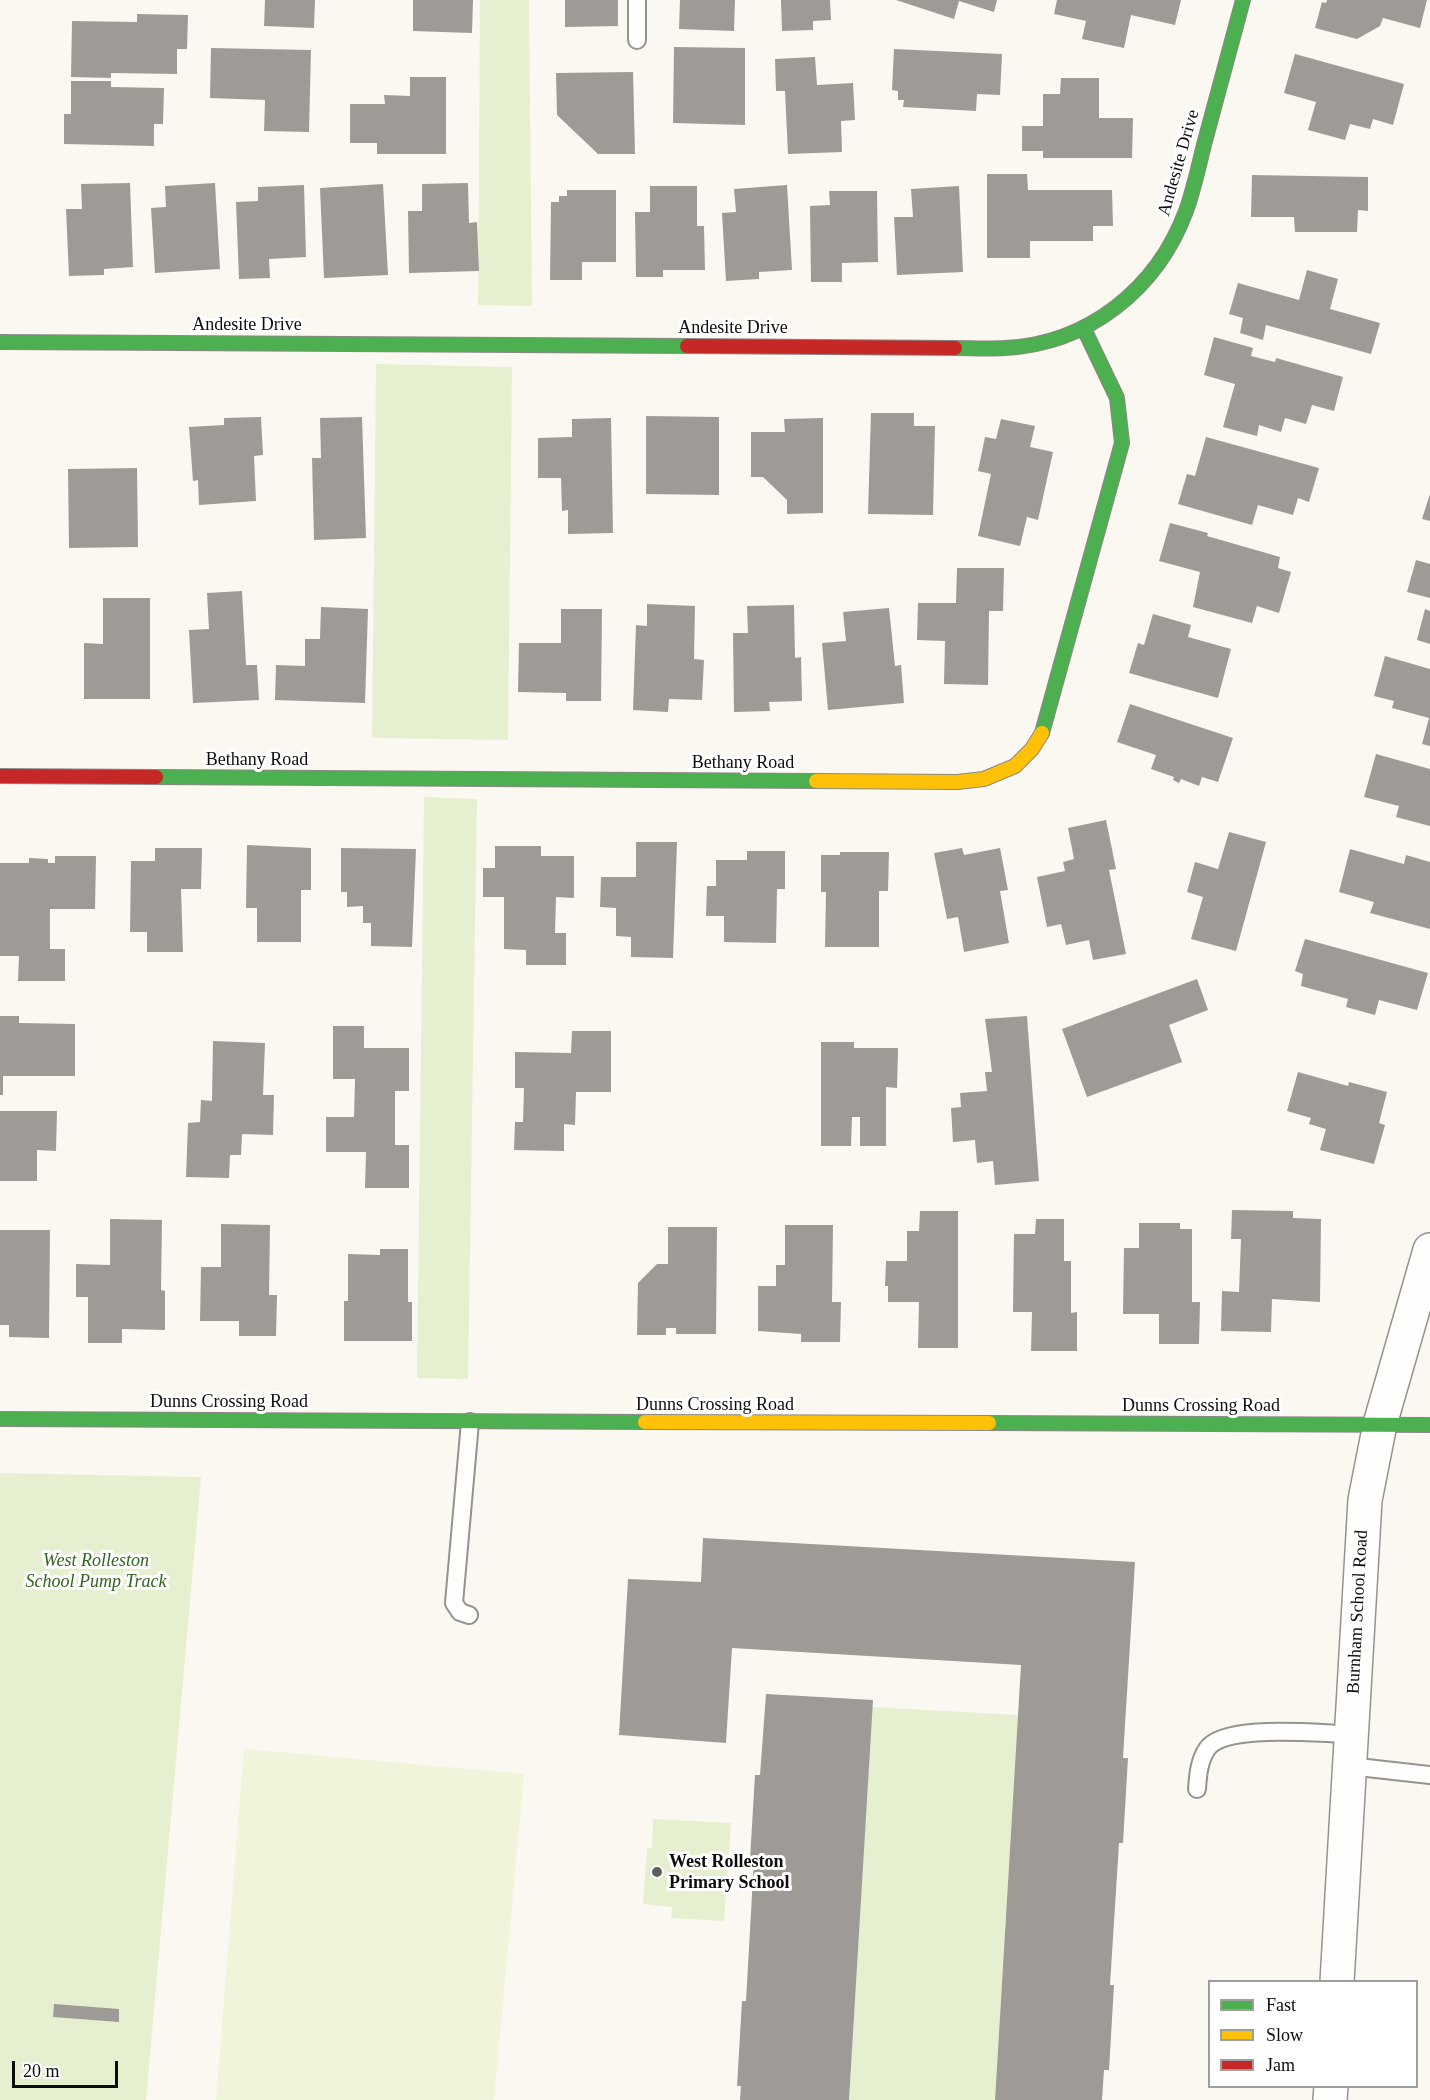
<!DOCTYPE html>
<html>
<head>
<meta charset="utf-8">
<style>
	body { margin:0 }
	#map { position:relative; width:1430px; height:2100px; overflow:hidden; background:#fbf8f1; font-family:Georgia,serif }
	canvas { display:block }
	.legend { position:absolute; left:1208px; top:1980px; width:210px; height:108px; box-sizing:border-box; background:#fff; border:2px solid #9e9e9e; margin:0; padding:8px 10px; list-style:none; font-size:18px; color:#0d0d0d }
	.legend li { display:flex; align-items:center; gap:12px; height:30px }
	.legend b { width:30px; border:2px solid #9e9e9e }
	.scale { position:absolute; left:12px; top:2061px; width:106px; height:27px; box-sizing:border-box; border:3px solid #0d0d0d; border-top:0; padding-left:8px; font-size:18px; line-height:21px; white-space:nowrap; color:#0d0d0d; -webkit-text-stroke:4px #fff; paint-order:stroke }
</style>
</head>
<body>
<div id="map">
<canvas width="1430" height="2100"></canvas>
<ul class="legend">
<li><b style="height:8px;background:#4caf50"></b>Fast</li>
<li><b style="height:8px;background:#ffc107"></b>Slow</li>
<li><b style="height:8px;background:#c62828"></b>Jam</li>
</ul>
<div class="scale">20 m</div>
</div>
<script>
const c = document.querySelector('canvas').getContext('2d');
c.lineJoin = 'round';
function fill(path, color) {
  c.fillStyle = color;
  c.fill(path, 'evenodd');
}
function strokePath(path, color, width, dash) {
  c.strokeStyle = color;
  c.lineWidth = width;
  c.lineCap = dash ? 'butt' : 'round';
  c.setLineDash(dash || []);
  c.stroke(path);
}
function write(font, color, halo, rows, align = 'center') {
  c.font = font + ' Georgia,serif';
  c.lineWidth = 6;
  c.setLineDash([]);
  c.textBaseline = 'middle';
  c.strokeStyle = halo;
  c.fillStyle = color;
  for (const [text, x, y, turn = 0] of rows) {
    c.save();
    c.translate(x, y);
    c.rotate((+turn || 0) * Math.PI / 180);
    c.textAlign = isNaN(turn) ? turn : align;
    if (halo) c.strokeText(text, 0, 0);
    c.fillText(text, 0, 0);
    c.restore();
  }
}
fill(new Path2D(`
	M480,0H529L532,306L478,305Z
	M376,364L512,367L508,740L372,738Z
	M424,797L477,799L468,1379L417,1378Z
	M0,1473L201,1477L146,2100H0Z
	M872,1707L1018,1715L995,2100H849Z
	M653,1819L731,1823L724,1921L671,1918L672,1907L643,1904L647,1848H652Z`), '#e6f0d1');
fill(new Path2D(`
	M244,1749L524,1774L494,2100H216Z`), '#eff4db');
fill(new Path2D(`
	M265,0H315L314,28L264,26Z
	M413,0H473L472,33L413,31Z
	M565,0H618V26L565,27Z
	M680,0H735L734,31L679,29Z
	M781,0H830L831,20L813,21V30L782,31Z
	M896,0H997L994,12L959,1L954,19Z
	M1057,0H1181L1175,25L1131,15L1124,48L1082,39L1086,21L1054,14Z
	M1327,0H1427L1420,28L1383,18L1380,26L1357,39L1315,28L1322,2L1326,3Z
	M137,14L188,15L187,49H177V74L111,73V78L71,77L72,21L137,22Z
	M674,47L745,48V125L673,123Z
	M211,48L311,50L309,132L264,131L265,100L210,98Z
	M894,49L1002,54L1000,95L977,94L976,111L903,107L904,100H898V91L892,90Z
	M1295,54L1404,84L1393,125L1373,119L1370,129L1350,124L1345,140L1308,130L1316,102L1284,93Z
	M815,57L817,85L853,83L855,120L841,121L842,152L788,154L785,91H776L775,59Z
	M633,72L635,154H598L557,115L556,73Z
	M410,77H446V154H377V143H350V104H385L384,95L410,96Z
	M1061,78H1099V118H1133L1132,158H1043V151H1022V126H1043V94H1060Z
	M71,81H111V87L164,88L163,124H154V146L64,144V114H71Z
	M987,174H1027L1028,190H1112L1113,226H1093V241H1030V258H987Z
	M1252,175L1368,177V211L1358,210L1357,232H1295L1294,217H1251Z
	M130,183L133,267L104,269V275L69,276L66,209H82L81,184Z
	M215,183L220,269L155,273L151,208L166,207L165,186Z
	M468,183L469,223L477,222L479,271L409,273L408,211H422V184Z
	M383,184L388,275L324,278L320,188Z
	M304,185L306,257L269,259L270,278L239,279L236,202L258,201V187Z
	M787,185L792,270L759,272V279L726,281L722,213L736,212L734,189Z
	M650,186H697V226H704L705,270H663V277H636L635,212H650Z
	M959,186L963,272L897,275L894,217H913L911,189Z
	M567,190H616V262H582V280H550L551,202H559V196H567Z
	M829,191H877L878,262L842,263V282H811L810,206L830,205Z
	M1307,270L1338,279L1330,309L1380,323L1371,354L1266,325L1263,340L1240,333L1243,318L1229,314L1238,283L1299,300Z
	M1214,337L1253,348L1251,356L1275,362L1276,358L1343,377L1334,411L1312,405L1306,424L1285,418L1281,432L1259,425L1257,436L1223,427L1235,384L1204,375Z
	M871,413H914V426H935L933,515L868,514Z
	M646,416L719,417V495L646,494Z
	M261,417L263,455L254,456L256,501L199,505L198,480L193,481L189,427L224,425V418Z
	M362,417L366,538L314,540L312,458H321L320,418Z
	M611,418L613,533L568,534V510L562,511L561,478H538V438L572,437V419Z
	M823,418V513L787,514V500L763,477H751V432H785L784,419Z
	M1001,419L1035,426L1030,447L1053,452L1038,520L1027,517L1020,546L978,536L991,474L978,471L985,437L996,439Z
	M1206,437L1319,468L1309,502L1298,498L1293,515L1258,505L1252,525L1178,504L1187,474L1195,476Z
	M137,468L138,547L69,548L68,469Z
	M1430,494V521L1422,519Z
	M1170,523L1208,533L1207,536L1280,557L1278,568L1291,572L1279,613L1257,606L1252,623L1193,607L1200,572L1159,561Z
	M1416,560L1430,564V598L1407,592Z
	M957,568H1004L1003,611H989L988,685L944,684L945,641L917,640L918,603H956Z
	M242,591L246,665H257L259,700L193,703L189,630L209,629L207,593Z
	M103,598H150V699H84V643L103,644Z
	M647,604L695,606L694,659L704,660L702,700L669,699L668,712L633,710L636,625L647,626Z
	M794,605L795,658L801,657L802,701L769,702L770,711L734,712L733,633H748L747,606Z
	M321,607L368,609L365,703L275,700L276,665L305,666V639H320Z
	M889,608L895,666L901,665L904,703L828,710L822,643L846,641L843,612Z
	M561,609H602L601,701H566V693L518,692L519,643H561Z
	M1425,609L1430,611V644L1417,640Z
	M1153,614L1191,625L1188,637L1231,649L1218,698L1129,673L1138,643L1144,645Z
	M1385,656L1430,669V746L1422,744L1429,718L1392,708L1394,701L1374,696Z
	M1130,704L1233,738L1218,782L1202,777L1199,786L1181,779L1179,783L1173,780L1174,777L1151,769L1156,755L1117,742Z
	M1376,754L1430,769V826L1396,817L1399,806L1364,797Z
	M1106,820L1116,869L1109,870L1126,954L1093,960L1089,940L1066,945L1061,924L1047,927L1037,877L1065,871L1063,862L1074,859L1068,828Z
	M1229,832L1266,842L1236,951L1191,939L1203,897L1187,892L1195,862L1218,869Z
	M636,842H677L673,958L631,957V937L616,936V908L600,907L601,877H636Z
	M247,845L311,848V890H301V942H257V908H246Z
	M495,846H541V856H574V898L556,897L555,933H566V965H526V950L504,949V897H483V868H495Z
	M155,848H202L201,889H181L183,952H147V932H130L131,861H155Z
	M341,848L416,849L412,947L371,946V923H363V906L347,907V892H341Z
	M962,848L964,855L1000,848L1008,890L1000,891L1009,943L964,952L958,917L947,919L934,853Z
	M1350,849L1404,864L1406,855L1430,862V929L1370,913L1374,902L1339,892Z
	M747,851H785V889H777L776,943L724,942V916H706L707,886H716V860H747Z
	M840,852H889L888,891H879V947H825L826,892H821V855H840Z
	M55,856H96L95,909H50V949H65V981H18L19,956H0V863H29V858L48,859V863H55Z
	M1305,939L1428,973L1417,1010L1379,1000L1375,1015L1346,1007L1348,999L1301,986L1303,974L1295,971Z
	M1197,979L1208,1010L1169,1025L1182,1062L1087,1097L1062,1029Z
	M0,1016H19V1023L75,1024V1076H3V1095H0Z
	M1027,1016L1039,1181L995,1185L993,1161L977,1163L975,1140L953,1142L951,1108L961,1107L960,1093L987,1091L985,1072H992L985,1019Z
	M333,1026H364V1048H409V1091H395V1145H409V1188H365L366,1152H326V1117H354L355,1079H333Z
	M572,1031H611V1092H576L575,1125L564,1124V1151L514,1150L515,1122H523L524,1088H515V1052L571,1053Z
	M213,1041L265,1043L263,1095H274L273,1135L242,1134L241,1155H230L229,1178L186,1177L188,1123L200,1122L201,1100L212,1101Z
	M821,1042H854V1048H898L897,1088L886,1087V1146H860V1117H852L851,1146H821Z
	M1298,1072L1348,1086L1349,1082L1387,1092L1379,1123L1385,1125L1374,1164L1320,1150L1326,1129L1309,1124L1311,1118L1287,1111Z
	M0,1111H57L56,1151L37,1150V1181H0Z
	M1232,1210L1293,1211V1218L1321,1219L1320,1302L1272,1299L1271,1332L1221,1331L1222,1291L1239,1292L1241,1239H1231Z
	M920,1211H958V1348H918L919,1302H888V1286H885L886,1261H907V1231H919Z
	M110,1219L162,1220L161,1290L165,1291V1330L122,1329V1343H88V1297H76V1264L110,1265Z
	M1036,1219H1064V1261H1071V1313L1077,1312V1351H1031L1032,1312H1013L1014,1234H1035Z
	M1139,1223H1180V1229H1192V1302H1200L1199,1344H1159V1314H1123L1124,1248H1139Z
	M221,1224L270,1225L269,1295H277L276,1336H239V1321H200L201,1267H221Z
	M785,1225H833L832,1302H841L840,1342H801V1334L758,1331V1286H776V1265H785Z
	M668,1227H717L716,1334H676V1328H666V1335H637L638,1283L657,1264H668Z
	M0,1230H50L49,1338L9,1337V1325H0Z
	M380,1249H408V1302H412V1341H344V1301H348V1254L380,1255Z
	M703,1538L1135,1562L1123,1758H1128L1123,1843H1119L1110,1985H1114L1109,2070H1104L1102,2100H995L1021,1665L732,1648L726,1743L619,1735L628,1579L701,1582Z
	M766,1694L873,1700L849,2100H740L741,2086H737L742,2001H746L754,1859H750L755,1775H760Z
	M54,2004L119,2009V2022L53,2017Z`), '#9e9b97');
const lane = new Path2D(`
	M637,40V0
	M469,1615L460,1612L454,1603L470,1422
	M1349,1766L1430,1775
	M1197,1789C1198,1775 1199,1761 1207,1749C1224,1723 1320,1734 1351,1734`);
const street = new Path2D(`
	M1337,1982L1365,1500L1380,1424L1430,1250
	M1330,2100L1331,2086`);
const fast = new Path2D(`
	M0,342L687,346
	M955,348C971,348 988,349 1005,348C1088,344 1157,289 1186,211C1194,189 1199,164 1205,141C1218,94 1230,47 1243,0
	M1042,733L1122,443L1117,398L1084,329
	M156,777L816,781
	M0,1419L645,1422
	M989,1423L1430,1425`);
const slow = new Path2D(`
	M816,781L957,782L984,779L1015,766L1032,749L1042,733
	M645,1422L989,1423`);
const jam = new Path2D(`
	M687,346L955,348
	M0,776L156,777`);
strokePath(lane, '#949390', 20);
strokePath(street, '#949390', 36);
strokePath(fast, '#8b8986', 16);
strokePath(slow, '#8b8986', 16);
strokePath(jam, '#8b8986', 16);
strokePath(lane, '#fefefd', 16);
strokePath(street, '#fefefd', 33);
strokePath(fast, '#4caf50', 14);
strokePath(slow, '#ffc107', 14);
strokePath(jam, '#c62828', 14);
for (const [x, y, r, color] of [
	[657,1872,6,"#605f5d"]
]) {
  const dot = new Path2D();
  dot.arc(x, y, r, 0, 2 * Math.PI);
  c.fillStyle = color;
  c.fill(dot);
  strokePath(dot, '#fff', 2);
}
write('18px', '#0d0d0d', '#fff', [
	["Andesite Drive",1179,163,-74],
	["Andesite Drive",247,325],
	["Andesite Drive",733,328],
	["Bethany Road",257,760],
	["Bethany Road",743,763],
	["Dunns Crossing Road",229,1402],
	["Dunns Crossing Road",715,1405],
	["Dunns Crossing Road",1201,1406],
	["Burnham School Road",1358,1612,-87]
]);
write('italic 18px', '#30651d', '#fff', [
	["West Rolleston",96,1561],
	["School Pump Track",96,1582]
]);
write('bold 18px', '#0d0d0d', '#fff', [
	["West Rolleston",669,1862],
	["Primary School",669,1883]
], 'left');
</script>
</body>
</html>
